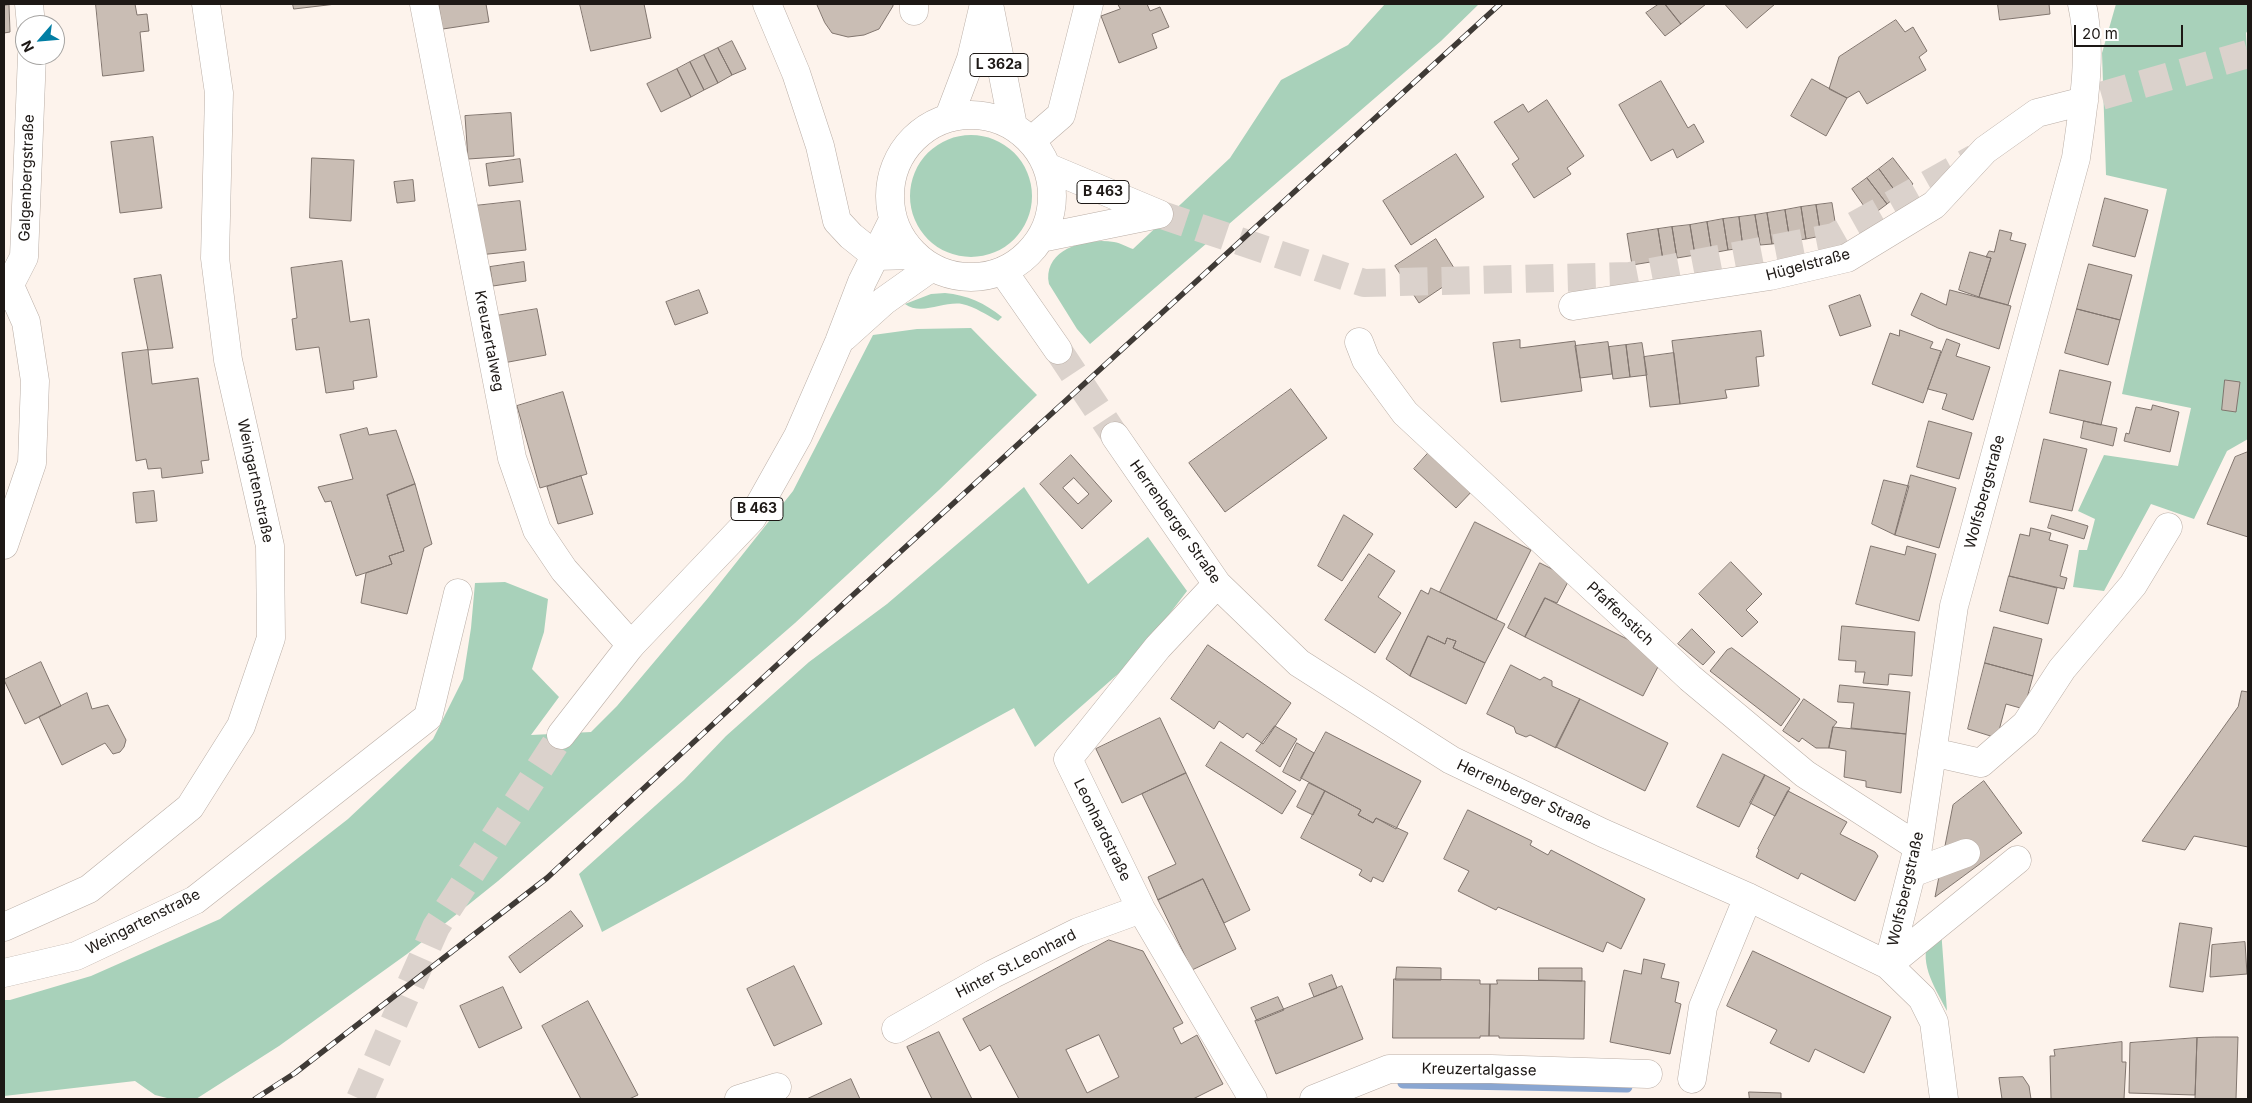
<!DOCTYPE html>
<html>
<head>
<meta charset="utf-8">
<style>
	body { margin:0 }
	#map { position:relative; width:2252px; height:1103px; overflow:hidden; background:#fdf3ec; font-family:Inter,sans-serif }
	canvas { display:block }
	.frame { position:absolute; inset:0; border:5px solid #1d1815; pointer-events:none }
	.north { position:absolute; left:15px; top:15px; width:50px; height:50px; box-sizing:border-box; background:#fff; border:1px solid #a5a3a1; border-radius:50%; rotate:243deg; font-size:14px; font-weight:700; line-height:20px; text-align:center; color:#1d1815 }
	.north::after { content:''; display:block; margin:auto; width:18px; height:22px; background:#017ea4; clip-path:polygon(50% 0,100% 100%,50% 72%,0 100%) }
	.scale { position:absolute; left:2074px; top:25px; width:109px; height:22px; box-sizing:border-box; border:2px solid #1d1815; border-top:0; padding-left:6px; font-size:15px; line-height:18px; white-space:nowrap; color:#1d1815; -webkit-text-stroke:4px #fff; paint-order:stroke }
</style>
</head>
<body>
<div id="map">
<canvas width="2252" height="1103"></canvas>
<div class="frame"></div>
<div class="north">N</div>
<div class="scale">20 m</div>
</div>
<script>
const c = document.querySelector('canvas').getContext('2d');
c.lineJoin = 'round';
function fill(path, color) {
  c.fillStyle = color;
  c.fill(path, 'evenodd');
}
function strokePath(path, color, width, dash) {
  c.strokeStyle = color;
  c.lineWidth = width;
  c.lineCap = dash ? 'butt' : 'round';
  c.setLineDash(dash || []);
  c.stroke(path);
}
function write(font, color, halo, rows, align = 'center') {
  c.font = font + ' Inter,sans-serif';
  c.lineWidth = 5;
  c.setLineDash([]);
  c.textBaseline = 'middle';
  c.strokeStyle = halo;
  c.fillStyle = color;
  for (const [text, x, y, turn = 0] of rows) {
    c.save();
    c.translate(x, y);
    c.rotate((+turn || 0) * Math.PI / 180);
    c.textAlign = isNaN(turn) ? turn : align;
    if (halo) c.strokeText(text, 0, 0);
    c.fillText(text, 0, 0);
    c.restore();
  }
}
fill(new Path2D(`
	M1385,4H1479L1441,41L1090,344L1077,329L1049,284C1042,249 1087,237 1114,242C1121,243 1127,247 1133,249L1230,158L1281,80L1348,45Z
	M2116,4H2248V30L2246,33L2248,75V439L2227,451L2194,519L2151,504L2104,591L2073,587L2079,550H2087L2095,519L2078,511L2104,455L2178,466L2191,408L2122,394L2167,189L2106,175L2102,53Z
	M910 196a61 61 0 1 1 122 0a61 61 0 1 1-122 0Z
	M945,293C967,295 985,303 1002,317L998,321C987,315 975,307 962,304C944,301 921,316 905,304L931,294Z
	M971,328L1037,395L939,490L795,623L498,881L407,954L279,1046L196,1099H171L155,1095L135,1081L4,1096V1000H10L91,976L220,919L348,819L433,739L463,679L471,628L475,583L505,582L548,599L544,632L532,669L559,697L531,735L591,732L617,706L708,598L793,491L873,335L917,329Z
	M1024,487L1088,584L1148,537L1187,591L1135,659L1035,747L1014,708L602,932L579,874L684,780L726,736L809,662L887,604Z
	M1941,929L1947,1011C1937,991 1918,964 1929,940C1931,936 1937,932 1941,929Z`), '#a8d1ba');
strokePath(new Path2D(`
	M1403,1083L1627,1087`), '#8aa6d1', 11);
const building = new Path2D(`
	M96,4H135L137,15L147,14L149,31L140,32L144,71L103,76Z
	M293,4H336L294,9Z
	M439,4H486L489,22L443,29Z
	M580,4H644L651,38L591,51Z
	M817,4H893V6L879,29L864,35L848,37L832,33L825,23Z
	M1118,4H1147L1150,11L1160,7L1169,27L1152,34L1157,48L1119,63L1101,16L1120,9Z
	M1659,4H1665L1681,24L1665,36L1646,13Z
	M1665,4H1706L1681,24Z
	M1725,4H1775L1747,28Z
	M1998,4H2049L2050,14L2000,20Z
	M9,5L10,32L4,33V6Z
	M1896,20L1905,32L1913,27L1927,51L1919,57L1926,70L1867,104L1859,91L1847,98L1829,89L1839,57Z
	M732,41L746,69L732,75L718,48Z
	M718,48L732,75L718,83L704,55Z
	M704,55L718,83L704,90L690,62Z
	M690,62L704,90L691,97L677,69Z
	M677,69L691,97L661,112L647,84Z
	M1812,79L1847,98L1826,136L1791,116Z
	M1661,81L1688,128L1694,124L1704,142L1677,158L1673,149L1651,161L1619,105Z
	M1547,100L1584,156L1567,168L1571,174L1534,198L1512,164L1519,159L1494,122L1523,104L1528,112Z
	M511,113L514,156L468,159L465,116Z
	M153,137L162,208L120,213L111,142Z
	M1456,154L1484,197L1411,245L1383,201Z
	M312,158L354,160L351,221L310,218Z
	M1893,158L1913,184L1898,195L1879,169Z
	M520,159L523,182L489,186L486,164Z
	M1879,169L1898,195L1887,204L1867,178Z
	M1867,178L1887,204L1871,216L1852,189Z
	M413,180L415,201L397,203L394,182Z
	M2105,198L2148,210L2135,257L2093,246Z
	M520,201L526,250L479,255L474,206Z
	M1832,203L1837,234L1821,236L1816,205Z
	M1816,205L1821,236L1806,239L1801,207Z
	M1801,207L1806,239L1790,241L1785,210Z
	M1785,210L1790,241L1772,244L1767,213Z
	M1767,213L1772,244L1760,245L1755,215Z
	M1755,215L1760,245L1743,248L1739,217Z
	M1739,217L1743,248L1728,250L1723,219Z
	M1723,219L1728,250L1712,253L1707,222Z
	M1707,222L1712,253L1695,255L1690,225Z
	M1690,225L1695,255L1677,258L1672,227Z
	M1672,227L1677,258L1663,260L1658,229Z
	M1658,229L1663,260L1632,265L1627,234Z
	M2000,230L2012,233L2010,240L2026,244L2008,305L1979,297L1991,258L1986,257L1989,251L1994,252Z
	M1436,239L1459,276L1419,303L1395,266Z
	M1970,252L1991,258L1979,297L1959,290Z
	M342,261L350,322L369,319L377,377L353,381L354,389L326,393L319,347L296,350L292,319L297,318L291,268Z
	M524,262L526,281L493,286L490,267Z
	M2089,264L2132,275L2120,320L2077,309Z
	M161,275L173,348L148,350L134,279Z
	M699,290L708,313L675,325L666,302Z
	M1950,290L2011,306L1999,349L1938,328L1911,315L1921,293L1946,305Z
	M1860,295L1871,326L1840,336L1829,306Z
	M537,309L546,355L498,364L490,317Z
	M2077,309L2120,320L2108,365L2065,353Z
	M1900,330L1933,342L1930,348L1941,351L1923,403L1872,384L1890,333L1899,336Z
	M1761,331L1764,356L1756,357L1759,386L1725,390L1727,398L1680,404L1672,341Z
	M1947,339L1960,344L1956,356L1990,367L1973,420L1942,409L1947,394L1928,389Z
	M1520,340V348L1575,341L1582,391L1501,402L1493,343Z
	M1608,342L1612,374L1580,378L1575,346Z
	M1642,343L1647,375L1630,377L1626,345Z
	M1626,345L1630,377L1613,379L1609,347Z
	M148,350L152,384L198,378L209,460L201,461L203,473L162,478L161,468L148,469L146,459L136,461L122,353Z
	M1674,353L1680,404L1650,407L1644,357Z
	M2060,370L2111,382L2101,425L2050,413Z
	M2225,380L2240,382L2236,412L2222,410Z
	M1291,389L1327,438L1225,512L1189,463Z
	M563,392L587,474L540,488L517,406Z
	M2153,405L2179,412L2170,452L2124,441L2126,433L2129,434L2136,407L2151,410Z
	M1929,421L1972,433L1959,479L1917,467Z
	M2084,421L2117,428L2113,446L2081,438Z
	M367,428L369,435L396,430L415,484L387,495L404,551L389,556L392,564L356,576L331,501L325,502L318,487L353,479L340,435Z
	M2044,439L2087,449L2072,511L2030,502Z
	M1431,450L1474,489L1456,508L1414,469Z
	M2248,452V537L2207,524L2235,457Z
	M1071,455L1112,501L1082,529L1040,484Z
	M1911,475L1956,488L1939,548L1895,535Z
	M581,476L593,514L558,524L547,487Z
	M1074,478L1089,494L1078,504L1063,488Z
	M1884,480L1909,486L1895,535L1872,524Z
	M415,484L432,544L424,548L407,614L361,603L366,573L392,564L389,556L404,551L387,495Z
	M154,491L157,521L136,523L133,493Z
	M1344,515L1373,534L1342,581L1318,566Z
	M2052,515L2088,526L2084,539L2048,528Z
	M1475,522L1531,550L1496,620L1440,592Z
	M2031,528L2051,533L2049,540L2068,545L2060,576L2067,578L2064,589L2009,576L2020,534L2029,536Z
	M1871,546L1905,555L1907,546L1936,554L1919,621L1856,604Z
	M1369,554L1395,571L1378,597L1401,613L1375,653L1325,620Z
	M1731,562L1762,594L1746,610L1758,622L1742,637L1699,594Z
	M1540,563L1570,578L1557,603L1545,598L1525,637L1508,628Z
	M2009,576L2057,588L2048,624L2000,611Z
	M1431,588L1505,624L1485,663L1453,648L1456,641L1447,638L1445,644L1428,636L1410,676L1386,659L1421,590L1428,594Z
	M1545,598L1663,657L1643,696L1525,637Z
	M1842,626L1915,632L1912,676L1889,674L1888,685L1863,683L1865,672H1855L1856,661L1839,660Z
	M1994,627L2042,639L2033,676L1985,663Z
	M1692,629L1715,652L1703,665L1678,644Z
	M1428,636L1445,644L1447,638L1456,641L1453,648L1485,663L1466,704L1410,676Z
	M1208,645L1291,703L1263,744L1247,733L1243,738L1219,721L1214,729L1171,699Z
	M1732,648L1800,699L1781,726L1710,671L1727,650Z
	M41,662L61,706L25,724L4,680Z
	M1985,663L2033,676L2024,709L2006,704L1997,738L1968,729Z
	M1511,665L1540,680L1544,677L1552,681V686L1580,699L1556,748L1530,735L1526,737L1516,733L1514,727L1487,714Z
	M1840,685L1910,692L1906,734L1851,728L1854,703L1838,702Z
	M2242,691L2248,692V847L2194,836L2185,850L2142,841L2238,707Z
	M87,693L92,709L108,705L126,740L124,747L120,752L113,754L105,743L62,765L39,717Z
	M1580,699L1668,743L1645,791L1556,747Z
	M1804,699L1837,722L1833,727L1829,748H1816L1802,738L1799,742L1783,731Z
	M1160,718L1186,773L1122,803L1096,749Z
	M1275,726L1297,739L1280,767L1256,751Z
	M1833,727L1906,734L1901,793L1866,787V781L1844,777L1846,751L1829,748Z
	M1326,732L1421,781L1396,829L1376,818L1373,823L1358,815L1361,810L1301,778Z
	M1221,742L1296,791L1282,814L1206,766Z
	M1297,743L1314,753L1300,781L1283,772Z
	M1723,754L1765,775L1739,827L1697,807Z
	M1186,773L1250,910L1224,923L1203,879L1158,900L1148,877L1176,864L1142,794Z
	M1765,775L1790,788L1775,816L1750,803Z
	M1984,781L2022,833L1935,897L1953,805Z
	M1309,783L1325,791L1313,815L1297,807Z
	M1325,791L1361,810L1358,815L1373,823L1376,818L1408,833L1383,882L1373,877L1371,882L1359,875L1362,870L1301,838Z
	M1788,791L1847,822L1840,834L1875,852L1878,856L1855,901L1801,873L1798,879L1756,857L1759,850L1758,849Z
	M1468,810L1532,841L1530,845L1548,855L1551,850L1645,899L1621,949L1607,942L1603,952L1498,907L1496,910L1458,891L1469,871L1444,859Z
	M1203,879L1236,949L1192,970L1158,900Z
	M571,911L583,926L520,973L509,957Z
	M2180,923L2212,928L2203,992L2170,987Z
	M1109,940L1143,951L1183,1023L1173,1028L1181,1044L1197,1035L1223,1084L1193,1099H1019L990,1045L980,1051L963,1019ZM1099,1035L1119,1077L1087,1093L1066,1050Z
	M2245,942L2247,974L2210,977L2212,945Z
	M1753,951L1891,1017L1864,1073L1815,1049L1809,1062L1770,1043L1777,1030L1727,1006Z
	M1644,959L1665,964L1661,978L1679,982L1675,1002L1681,1004L1670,1054L1610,1042L1624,970L1641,974Z
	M794,966L822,1024L774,1046L747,989Z
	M1397,967L1441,968V980H1396Z
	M1539,968H1582V981L1539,980Z
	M1332,975L1337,988L1314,997L1309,984Z
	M1394,979L1480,980V984H1490L1489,1036H1480V1038H1393Z
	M1497,980L1585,981L1584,1039L1499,1038V1036H1489L1490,984H1497Z
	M1342,986L1363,1039L1276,1074L1255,1021Z
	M503,987L522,1028L479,1048L460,1006Z
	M1278,997L1284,1010L1257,1021L1251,1008Z
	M588,1001L638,1095L629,1099H581L542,1026Z
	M939,1032L972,1099H932L907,1047Z
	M2215,1037H2238L2236,1099H2195L2197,1038Z
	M2197,1038L2195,1095L2129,1093L2130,1043Z
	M2122,1042V1062H2126L2124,1099H2051L2050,1056H2055L2054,1050Z
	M2023,1077L2029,1086L2031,1099H2002L1999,1078Z
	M851,1079L860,1099H807Z
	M1749,1092L1781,1093V1099H1711H1749Z`);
fill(building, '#c9bdb4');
strokePath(building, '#81756e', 1);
strokePath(new Path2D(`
	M1058,350L1115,436`), '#dbd2cc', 28, [28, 14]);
strokePath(new Path2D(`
	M2062,109L2069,105L2248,54
	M1159,214L1364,283L1630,276L1834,237L1975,158
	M360,1099L436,927L561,735`), '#dbd2cc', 28, [28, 14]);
const minor = new Path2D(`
	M29,4L31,25
	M424,4L512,458L537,530L564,570L631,645
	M767,4L796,73L820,146L837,221L851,236L876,256L915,255
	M914,4V11
	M1031,141L1061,115L1089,4
	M1003,271L1058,350
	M4,296L24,257L32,55
	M1573,306L1770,276L1847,258L1934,205L1985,150L2037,113L2084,101
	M1359,342L1366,360L1405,413L1690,678L1805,774L1918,847
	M1115,436L1217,584L1299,663L1451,760L1603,833L1748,897L1888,965L1922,998L1934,1022L1944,1099
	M4,545L32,463L35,381L26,322L10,286
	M1217,584L1158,647L1068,759L1141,909L1253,1099
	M1932,752L1981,763L2026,724L2062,669L2133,585L2168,527
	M1912,873L1966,853
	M4,927L89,889L190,807L241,726L271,638L270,546L228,360L215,258L219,93L206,4
	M1888,965L1918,847L1954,606L2076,158C2083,108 2093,53 2082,4
	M1888,965L2017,860
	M4,973L76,956L195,900L428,717L458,593
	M896,1029L993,974L1078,932L1141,909
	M1692,1079L1703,1007L1748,897
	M739,1099L777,1087
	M1314,1099L1389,1069H1491L1648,1074`);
const major = new Path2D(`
	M989,4L1013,126
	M890 196a81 81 0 1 1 162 0a81 81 0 1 1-162 0Z
	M949,117L971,59L984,4
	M1047,167L1159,214
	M1041,238L1159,214
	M844,337L884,301L932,267
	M561,735L631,645L752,518L798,436L839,342L862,282L893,220`);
strokePath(minor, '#baaea6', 29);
strokePath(major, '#baaea6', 29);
strokePath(minor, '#fff', 28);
strokePath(major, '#fff', 28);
const rail = new Path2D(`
	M255,1099L295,1073L547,878L818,627L1500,4`);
strokePath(rail, '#3f3a36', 5.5);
strokePath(rail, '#fff', 4, [11]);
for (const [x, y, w] of [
	[999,65,58],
	[1103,192,52],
	[757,509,52]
]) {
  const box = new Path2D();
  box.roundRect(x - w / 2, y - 11.5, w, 23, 4);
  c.fillStyle = '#fff';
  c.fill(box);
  strokePath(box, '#1d1815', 1);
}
write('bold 14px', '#1d1815', null, [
	["L 362a",999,65],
	["B 463",1103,192],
	["B 463",757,509]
]);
write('15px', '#1d1815', '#fff', [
	["Galgenbergstraße",27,178,-88],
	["Hügelstraße",1808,265,-15],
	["Kreuzertalweg",489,341,79],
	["Weingartenstraße",255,481,78],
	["Wolfsbergstraße",1985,492,-75],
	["Herrenberger Straße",1175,522,55],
	["Pfaffenstich",1620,614,43],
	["Herrenberger Straße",1524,795,25],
	["Leonhardstraße",1102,830,64],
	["Wolfsbergstraße",1906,889,-77],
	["Weingartenstraße",143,922,-27],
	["Hinter St.Leonhard",1016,964,-27],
	["Kreuzertalgasse",1479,1070,1]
]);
</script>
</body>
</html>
